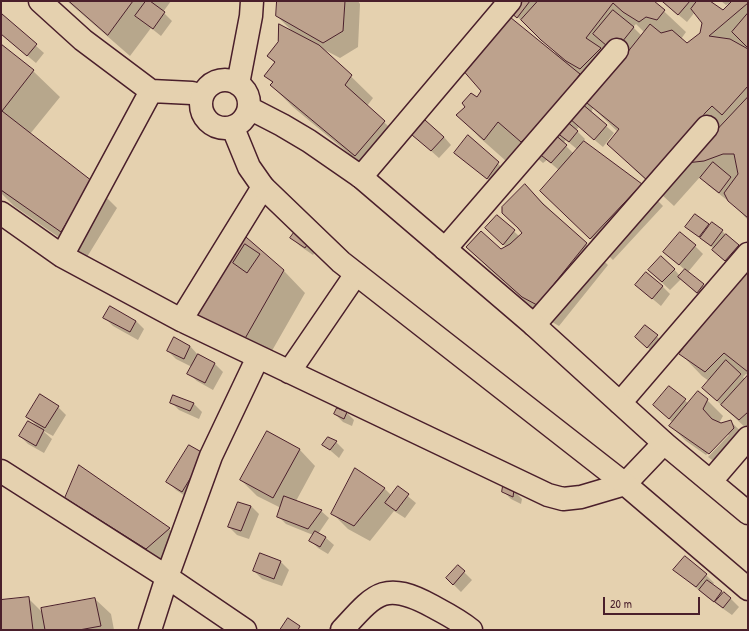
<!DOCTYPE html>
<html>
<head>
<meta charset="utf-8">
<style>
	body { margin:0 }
	#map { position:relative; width:749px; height:631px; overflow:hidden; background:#e5d1af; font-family:"Patrick Hand",sans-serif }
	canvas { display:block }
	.frame { position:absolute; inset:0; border:2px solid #4a1f2b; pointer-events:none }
	.scale { position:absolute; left:603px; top:597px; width:97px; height:18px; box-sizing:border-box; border:2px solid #4a1f2b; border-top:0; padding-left:5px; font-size:12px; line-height:14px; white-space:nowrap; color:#4a1f2b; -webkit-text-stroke:3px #e5d1af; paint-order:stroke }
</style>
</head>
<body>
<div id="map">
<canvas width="749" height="631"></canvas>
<div class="frame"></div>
<div class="scale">20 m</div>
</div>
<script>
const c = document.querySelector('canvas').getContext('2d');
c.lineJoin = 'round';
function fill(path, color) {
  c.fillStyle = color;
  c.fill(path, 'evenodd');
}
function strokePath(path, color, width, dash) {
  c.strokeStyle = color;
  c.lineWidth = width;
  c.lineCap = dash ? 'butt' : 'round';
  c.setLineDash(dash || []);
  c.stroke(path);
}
fill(new Path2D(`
	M67,1H171L163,12L172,21L161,36L151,28L130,56Z
	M278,1H358L360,4L358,47L340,58L323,49L373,98L367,106L406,143L377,177L293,107L271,85L273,83L265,76L275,63L268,56L293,32L277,16Z
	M519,1H535L537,3L539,1H653L686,32L681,39L687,44L701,34L703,23L695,12L687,22L662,1H708L724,11L729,5L728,4L726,5L721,1H748V220L728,199L727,200L709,186L700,177L674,206L635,170L609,144L618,132L593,108L591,113L614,133L603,147L579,127L576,130L585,139L583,142L641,184L663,206L613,260L564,213L560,171L547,160L543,163L520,143L506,161L479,137L458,115L477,98L556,53L526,24V25L511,11ZM636,24L644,32L642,36L633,27ZM588,83H589L600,89L597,92ZM566,140L578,150L574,154L563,143Z
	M1,15L44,53L36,63L1,34Z
	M1,46L33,71L60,97L30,134L91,182L117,208L87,257L14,206L1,193Z
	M413,135L444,137L451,145L439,158Z
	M468,137L506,171L496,186L456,153Z
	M525,186L608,265L559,326L545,318L489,269L468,247L501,250L506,247L494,236L497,216L519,236L523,233Z
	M696,215L710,227L722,231L746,254L733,268L721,258L714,249L695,234L687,227Z
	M239,232L284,271L305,293L265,363L216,335L194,313Z
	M292,238L317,249L313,255L300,246Z
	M695,246L703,254L688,272L711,293L705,301L681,279L670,290L657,278L674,269L680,276L685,270L665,252Z
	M748,266V375L746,374L743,377L745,379L748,376V430L703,388L709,381L702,376L681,354Z
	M636,285L662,286L670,294L661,306Z
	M105,318L136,321L144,329L138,340L113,326Z
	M645,326L665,344L656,355L636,337Z
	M175,339L190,346L198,355L215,364L223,372L213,390L197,381L189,374L192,367L176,359L168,351Z
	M669,387L689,404L707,400L723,416L719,423L731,422L747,437L725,469L708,457L729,435L727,434L706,455L686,441L671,426L673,423L662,412Z
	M174,396L194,404L202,412L199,419L179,410L171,402Z
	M58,407L66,415L53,436L42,430L52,439L44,453L28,444L20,436L38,427L28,417Z
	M346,412L354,420L352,426L343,422L335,414Z
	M267,433L300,450L315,466L296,501L321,511L329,518L318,534L326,538L334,545L328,554L318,548L310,540L313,535L286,524L278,516L281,508L257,496L241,480Z
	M336,442L344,450L339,458L324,445Z
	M204,455L190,499L176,490L168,482Z
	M79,466L169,529L185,544L162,564L82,514L67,498Z
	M384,488L392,496L398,488L416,503L405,518L394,511L370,541L348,529L332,513Z
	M503,491H514L522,499L521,504L511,499Z
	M251,506L259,514L249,539L237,535L229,527Z
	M260,554L281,562L289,570L282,586L262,579L254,571Z
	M458,566L472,580L461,592L447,578Z
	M675,570L706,575L714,583L712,585L731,599L739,607L732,615L708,598Z
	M28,598L43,613L95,599L111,614L114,630H2L1,601Z`), '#0003');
const building = new Path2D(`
	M69,1H133L108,35Z
	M146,1H150L165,12L153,29L135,16Z
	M277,1H345L343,31L323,43L276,16Z
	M518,1H530L517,18L510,12Z
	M538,1H654L665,10L657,20L646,17L639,22L623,12L613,3L586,38L601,48L580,69L566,61L541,40L521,20Z
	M664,1H690L678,15L663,2Z
	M697,1H710L723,10L732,1H748V3L709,36L730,39L748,49V86L722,115L712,106L705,113L697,124L648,181L607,144L619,129L587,103L650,24L661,33L672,30L687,43L700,33L702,23L691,9Z
	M613,10L634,27L614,52L593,34Z
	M505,13L580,74L571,86L570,92L526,138L521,142L498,122L484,140L456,115L465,107L462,103L471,93L477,97L481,91L461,68Z
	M748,13V48L732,32Z
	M2,14L37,44L27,56L1,34Z
	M279,24L319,45L352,75L345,85L385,121L355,156L270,85L273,82L264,76L275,62L267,56L278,42Z
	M1,44L34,70L2,111L92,181L61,232L1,190Z
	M748,97V218L728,201L724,193L738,174L734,154H723L704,161L686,163Z
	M581,103L607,125L594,140L569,118Z
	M425,120L444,137L431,151L412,135Z
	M565,120L578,131L569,142L556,132Z
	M553,133L567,145L551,163L537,152Z
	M468,135L499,162L487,179L454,153Z
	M584,141L642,184L590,239L540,191Z
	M713,162L731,177L719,193L700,178Z
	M525,184L543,204L587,243L537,305L522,297L466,247L481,231L501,249L510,244L522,233L518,228L502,213V207Z
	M695,214L709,224L699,237L685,227Z
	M497,215L515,230L503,245L485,228Z
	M712,222L723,230L711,246L700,238Z
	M296,230L310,240L305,248L290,238Z
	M239,231L284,270L243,342L193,313Z
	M680,232L696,245L679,265L663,252Z
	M726,234L739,245L725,261L712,250Z
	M245,244L260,254L247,273L233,263Z
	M661,256L675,269L662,282L648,270Z
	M748,265V372L724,353L705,372L679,354Z
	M685,269L704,284L697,293L678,277Z
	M646,272L663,286L652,299L635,285Z
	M110,306L136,321L130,332L103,318Z
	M645,325L658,335L647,348L635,337Z
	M174,337L190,346L184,359L167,351Z
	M198,354L215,363L205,383L187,374Z
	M726,360L741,374L717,401L702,388Z
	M748,375V412L739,420L721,405Z
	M669,386L686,399L669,419L653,405Z
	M698,391L708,399L703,409L712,419L721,423L731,420L734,428L709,454L669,426Z
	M40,394L59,406L45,428L26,417Z
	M173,395L194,403L190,411L170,403Z
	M337,408L347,412L344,419L334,414Z
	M28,421L44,430L36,446L19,436Z
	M267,431L300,449L273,498L240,480Z
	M328,437L337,441L330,450L322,445Z
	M189,445L205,454L182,492L166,482Z
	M79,465L170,528L146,549L65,498Z
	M355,468L385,488L354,526L331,514Z
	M398,486L409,494L396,511L385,503Z
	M503,486L514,490L513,497L502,492Z
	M284,496L322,510L308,529L277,517Z
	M238,502L251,506L241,531L228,527Z
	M315,531L326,537L320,547L309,541Z
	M260,553L281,561L274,579L253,571Z
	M685,556L707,574L696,587L673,570Z
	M458,565L465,571L453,585L446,578Z
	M707,580L722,591L714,602L699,590Z
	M724,592L731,598L723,608L715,602Z
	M29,597L33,630H1V600Z
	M95,598L101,626L79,630H45L41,608Z
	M288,618L300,626L298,630H280Z`);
fill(building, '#bda28d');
strokePath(building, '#4a1f2b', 1);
const street = new Path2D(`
	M40,1L83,40L151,91L192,93L201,96
	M361,177L510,1
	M1,213L62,256L181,320L548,495L563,499L581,497L625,484L664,443
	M445,249L617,50
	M62,256L151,91
	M181,320L263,187
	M534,325L707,127
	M289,372L356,274
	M620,403L748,254
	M1,471L167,577L245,630
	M711,481L748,438
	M150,630L167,577L211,456L258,357
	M342,630C375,594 384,580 432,606C445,613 459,620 471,630`);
const secondary = new Path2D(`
	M201 104a24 24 0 1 1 48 0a24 24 0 1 1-48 0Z
	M238,84L251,16L252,1
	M249,108L282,125L309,141L361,177L534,325L664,443L748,513
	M233,128L249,167L263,187L341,262L625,484L748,589`);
strokePath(street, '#4a1f2b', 25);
strokePath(secondary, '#4a1f2b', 25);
strokePath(street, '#e5d1af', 22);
strokePath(secondary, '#e5d1af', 22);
</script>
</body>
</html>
